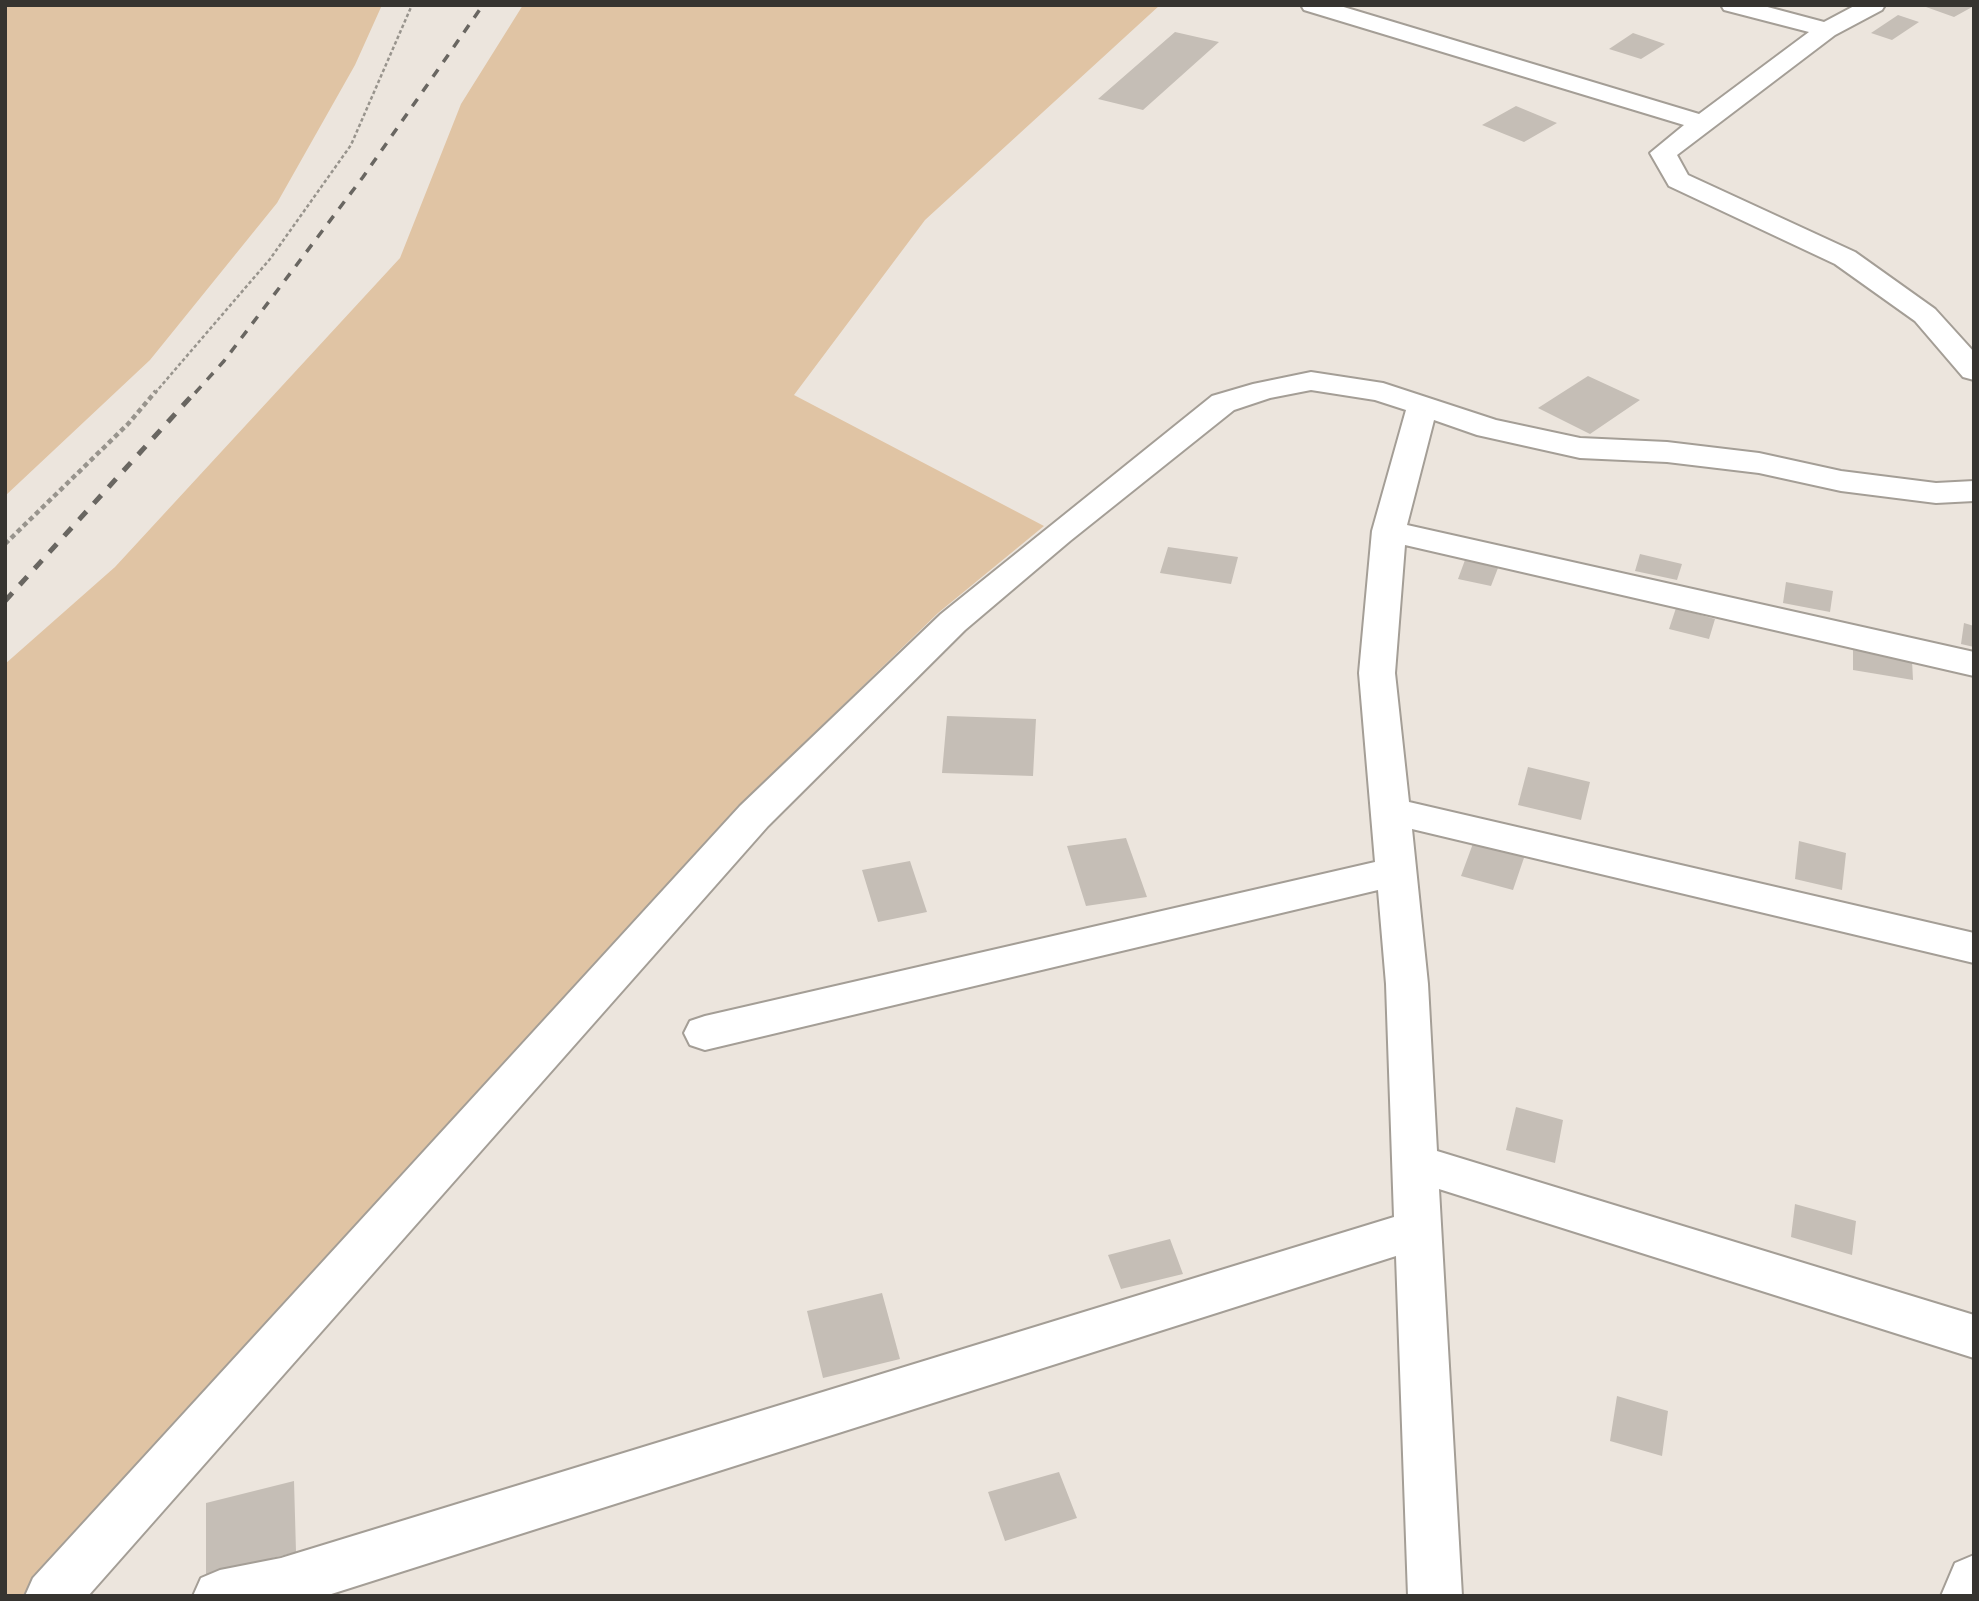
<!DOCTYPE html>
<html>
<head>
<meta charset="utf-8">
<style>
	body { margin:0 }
	#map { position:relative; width:1979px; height:1601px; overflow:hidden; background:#ece5dd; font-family:"Roboto Condensed",sans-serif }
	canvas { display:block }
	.frame { position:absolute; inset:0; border:7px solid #363430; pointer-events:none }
</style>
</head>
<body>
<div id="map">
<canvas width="1979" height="1601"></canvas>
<div class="frame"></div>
</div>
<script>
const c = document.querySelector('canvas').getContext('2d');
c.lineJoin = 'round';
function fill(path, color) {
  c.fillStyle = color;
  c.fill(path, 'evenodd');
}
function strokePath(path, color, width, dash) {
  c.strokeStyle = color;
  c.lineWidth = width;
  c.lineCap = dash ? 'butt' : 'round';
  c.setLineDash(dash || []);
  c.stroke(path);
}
fill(new Path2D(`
	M5,5H382L355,65L277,203L150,360L5,496Z
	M523,5H1160L925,220L794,395L1044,526L938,613L737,808L22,1596H5V664L115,567L400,258L461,104Z`), '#e0c4a4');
fill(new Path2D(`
	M1930,5H1974V6L1954,17L1926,7Z
	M1898,15L1919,22L1892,40L1871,33Z
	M1175,32L1219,42L1143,110L1098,99Z
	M1633,33L1665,44L1641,59L1609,49Z
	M1516,106L1557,123L1524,142L1482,125Z
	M1588,376L1640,400L1590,434L1538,408Z
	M1168,547L1238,557L1231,584L1160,573Z
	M1640,554L1682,564L1677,580L1635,571Z
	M1465,560L1498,568L1491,586L1458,579Z
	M1786,582L1833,591L1830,612L1783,603Z
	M1676,608L1715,619L1709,639L1669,629Z
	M1964,623L1974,626V647L1961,644Z
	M1853,650L1912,660L1913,680L1853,670Z
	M947,716L1036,719L1033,776L942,773Z
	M1528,767L1590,782L1581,820L1518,805Z
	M1126,838L1147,897L1086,906L1067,846Z
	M1475,838L1526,852L1513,890L1461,876Z
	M1799,841L1846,853L1842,890L1795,879Z
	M910,861L927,912L878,922L862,870Z
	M1516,1107L1563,1120L1555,1163L1506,1150Z
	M1795,1204L1856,1221L1852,1255L1791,1237Z
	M1170,1239L1183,1274L1121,1289L1108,1255Z
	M882,1293L900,1359L823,1378L807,1311Z
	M1617,1396L1668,1411L1662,1456L1610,1441Z
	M1059,1472L1077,1518L1005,1541L988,1492Z
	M294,1481L296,1552L206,1575V1503Z`), '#c5beb6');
const minor = new Path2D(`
	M1301,5H1337L1699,114L1809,32L1724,10L1721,5H1760L1824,22L1856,5H1885L1882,10L1835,35L1677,155L1688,175L1855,252L1935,309L1974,352V380L1963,377L1915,321L1835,264L1669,186L1650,153L1684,125L1304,10Z
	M1311,372L1383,383L1496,420L1580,438L1667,442L1759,453L1841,471L1936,483L1974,481V501L1936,503L1841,491L1759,473L1667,462L1580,458L1477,435L1434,420L1407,525L1974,652V676L1405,545L1395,673L1409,802L1974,933V963L1412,829L1428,984L1437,1151L1974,1315V1358L1439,1189L1462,1596H1408L1396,1256L325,1596H193L201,1578L220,1570L281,1558L1394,1217L1386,984L1378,890L705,1050L690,1045L684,1033L690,1021L705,1016L1375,862L1359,673L1372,531L1406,410L1375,400L1311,390L1270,398L1234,410L1070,541L965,630L768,826L88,1596H25L33,1578L740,806L941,614L1212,396L1253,384Z
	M1974,1555V1596H1941L1955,1563Z`);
strokePath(minor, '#a49e96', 4);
strokePath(new Path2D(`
	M155,393L270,259L351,145L412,5`), '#98948d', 2.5, [3.5, 2.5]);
strokePath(new Path2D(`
	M5,544L128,424L156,391`), '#98948d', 4.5, [5, 3.5]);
fill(minor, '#fff');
strokePath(new Path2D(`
	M195,393L224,361L363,177L483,5`), '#696661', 3.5, [9, 9]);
strokePath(new Path2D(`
	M5,601L196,391`), '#696661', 5, [11, 11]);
</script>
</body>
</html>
